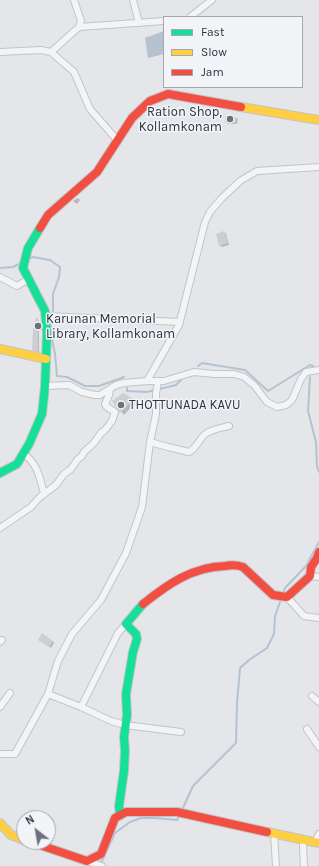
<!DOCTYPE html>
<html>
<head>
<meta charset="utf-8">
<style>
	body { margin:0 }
	#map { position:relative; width:319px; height:866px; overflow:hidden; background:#e4e6e9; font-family:Karla,sans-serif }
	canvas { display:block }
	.legend { position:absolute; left:163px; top:16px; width:140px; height:72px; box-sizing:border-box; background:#f2f4f7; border:1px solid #a3a7ae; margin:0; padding:5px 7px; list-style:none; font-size:12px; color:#2c3340 }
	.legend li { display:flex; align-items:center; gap:8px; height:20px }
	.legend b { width:20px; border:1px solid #a3a7ae }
	.north { position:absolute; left:16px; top:810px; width:40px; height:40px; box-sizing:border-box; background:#f2f4f7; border:1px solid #a3a7ae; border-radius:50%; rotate:329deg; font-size:11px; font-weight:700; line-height:16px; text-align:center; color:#2c3340 }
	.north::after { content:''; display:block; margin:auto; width:14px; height:18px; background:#6c727b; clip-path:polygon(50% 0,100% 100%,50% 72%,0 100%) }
</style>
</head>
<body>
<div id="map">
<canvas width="319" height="866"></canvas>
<ul class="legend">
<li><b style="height:5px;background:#16e098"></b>Fast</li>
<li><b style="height:5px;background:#ffcf43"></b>Slow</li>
<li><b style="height:5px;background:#f24e42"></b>Jam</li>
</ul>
<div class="north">N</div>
</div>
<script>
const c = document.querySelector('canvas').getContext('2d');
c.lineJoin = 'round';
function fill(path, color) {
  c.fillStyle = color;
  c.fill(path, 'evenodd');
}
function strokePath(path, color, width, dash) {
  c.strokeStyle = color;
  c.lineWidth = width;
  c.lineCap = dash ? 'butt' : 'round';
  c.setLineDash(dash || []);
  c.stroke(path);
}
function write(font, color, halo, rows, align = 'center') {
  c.font = font + ' Karla,sans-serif';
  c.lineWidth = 3;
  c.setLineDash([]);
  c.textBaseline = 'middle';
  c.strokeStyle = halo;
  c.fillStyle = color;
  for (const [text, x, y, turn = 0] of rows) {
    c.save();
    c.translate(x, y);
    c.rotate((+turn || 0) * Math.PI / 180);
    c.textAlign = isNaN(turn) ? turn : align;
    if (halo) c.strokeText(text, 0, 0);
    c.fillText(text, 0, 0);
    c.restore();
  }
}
fill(new Path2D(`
	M164,31V54L148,58L145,38Z`), '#b5c2d0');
fill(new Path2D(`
	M236,118L238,119L237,124H228L226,122Z
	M78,198L80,200L77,204L73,201Z
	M224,232L226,234L229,245L222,247L220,245Z
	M37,319L39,321V324L42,326V330H39V353L34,351L33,350Z
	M133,399L136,402L124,415L113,401Z
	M41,641H53L54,643L51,648Z`), '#0003');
strokePath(new Path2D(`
	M31,258L33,257L50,260L60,267L59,277L53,294V314L50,329L55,354L57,376L67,377L85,386H99L124,377
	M0,268L13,267L19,264
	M198,366L202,363L245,370L268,391L310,365L313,366
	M310,377L308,411L316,442L317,467L319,472
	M127,388V391L147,392L176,385L181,380
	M284,591L285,588L306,566L319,542
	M183,808L193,786L236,743L237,703L240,668L249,660L267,648L274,634L275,616L280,602
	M100,865L115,833L130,822L141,818H155L177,820L178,818`), '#b5c2d0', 2);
fill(new Path2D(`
	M225,116L236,117V123L225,122Z
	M224,231L228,243L219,246L216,234Z
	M36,318H38V322L41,323V329H38V352L32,350L33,330Z
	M123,393L134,399L120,413L112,401Z
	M42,633L53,641L49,647L38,640Z`), '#ccced1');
const street = new Path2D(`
	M133,0L139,23
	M190,17L212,0
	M79,27L164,21
	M0,52L41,50L51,52L74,72L90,109L117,140
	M51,52L79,27L81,21L74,0
	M0,277L17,286L29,279
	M46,316L180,322
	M147,381L179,325L205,222L210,212L221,199L240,181L257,171L319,167
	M45,386L69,385L82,392L95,395H100L116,385L124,383L147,381H164L194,372L214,374H234L244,377L254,385L267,402L277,407L286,405L292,400L301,379L306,372L319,370
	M150,442L168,447L189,452C196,449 199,440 204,435C211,429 221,428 229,426
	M23,453C37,464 39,474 43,490
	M0,528L31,507L40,497L56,485L64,474L71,469L78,459L82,456L84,452L94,443L101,433L105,430L112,421L115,412L107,407L105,404L109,395L110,389
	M310,576L319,577
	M287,597L304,616L319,618
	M0,642L2,640
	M48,694L81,707L111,721L125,725L181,732
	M312,696L319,702
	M0,707L10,693
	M81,707L118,633L126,624
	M307,729L319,747
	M0,754H15L48,694L58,661L72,634L101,600L126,553L142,507L150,442L156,414V394L158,381
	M274,833L276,866
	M315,842L319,834
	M87,861L102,866
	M304,866L303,846L304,840`);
const fast = new Path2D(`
	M0,473L17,464L29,444L42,414L45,386L47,333L45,311L23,268L28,248L40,228
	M120,815L119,806L124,771L125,751L124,737L127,715L126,694L133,652L137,639L136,634L126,624L143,604`);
const slow = new Path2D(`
	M241,107L319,120
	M0,349L46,359
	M0,823L11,835L24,840
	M267,832L319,843`);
const jam = new Path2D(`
	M40,228L48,215L97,172L132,118L150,101L168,94L241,107
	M143,604C168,584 192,567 225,566C231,565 237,565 243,567L273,595L287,597L310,576L311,567L317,558L319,552
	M31,842L87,861L101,854L115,818L126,812H177L267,832`);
strokePath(street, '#c2c4c7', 8);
strokePath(fast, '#c2c4c7', 10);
strokePath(slow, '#c2c4c7', 10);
strokePath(jam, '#c2c4c7', 10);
strokePath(street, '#f3f4f5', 6);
strokePath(fast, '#16e098', 8);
strokePath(slow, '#ffcf43', 8);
strokePath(jam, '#f24e42', 8);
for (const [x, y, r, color] of [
	[230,119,4,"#6c727b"],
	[38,326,4,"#6c727b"],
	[121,405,4,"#6c727b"]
]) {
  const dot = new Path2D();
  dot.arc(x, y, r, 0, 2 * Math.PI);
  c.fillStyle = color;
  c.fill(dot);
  strokePath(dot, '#f2f4f7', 1.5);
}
write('13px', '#2c3340', '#f2f4f7', [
	["Ration Shop,",222,112,"right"],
	["Kollamkonam",222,127,"right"],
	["Karunan Memorial",46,319],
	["Library, Kollamkonam",46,334],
	["THOTTUNADA KAVU",129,405]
], 'left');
</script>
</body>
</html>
